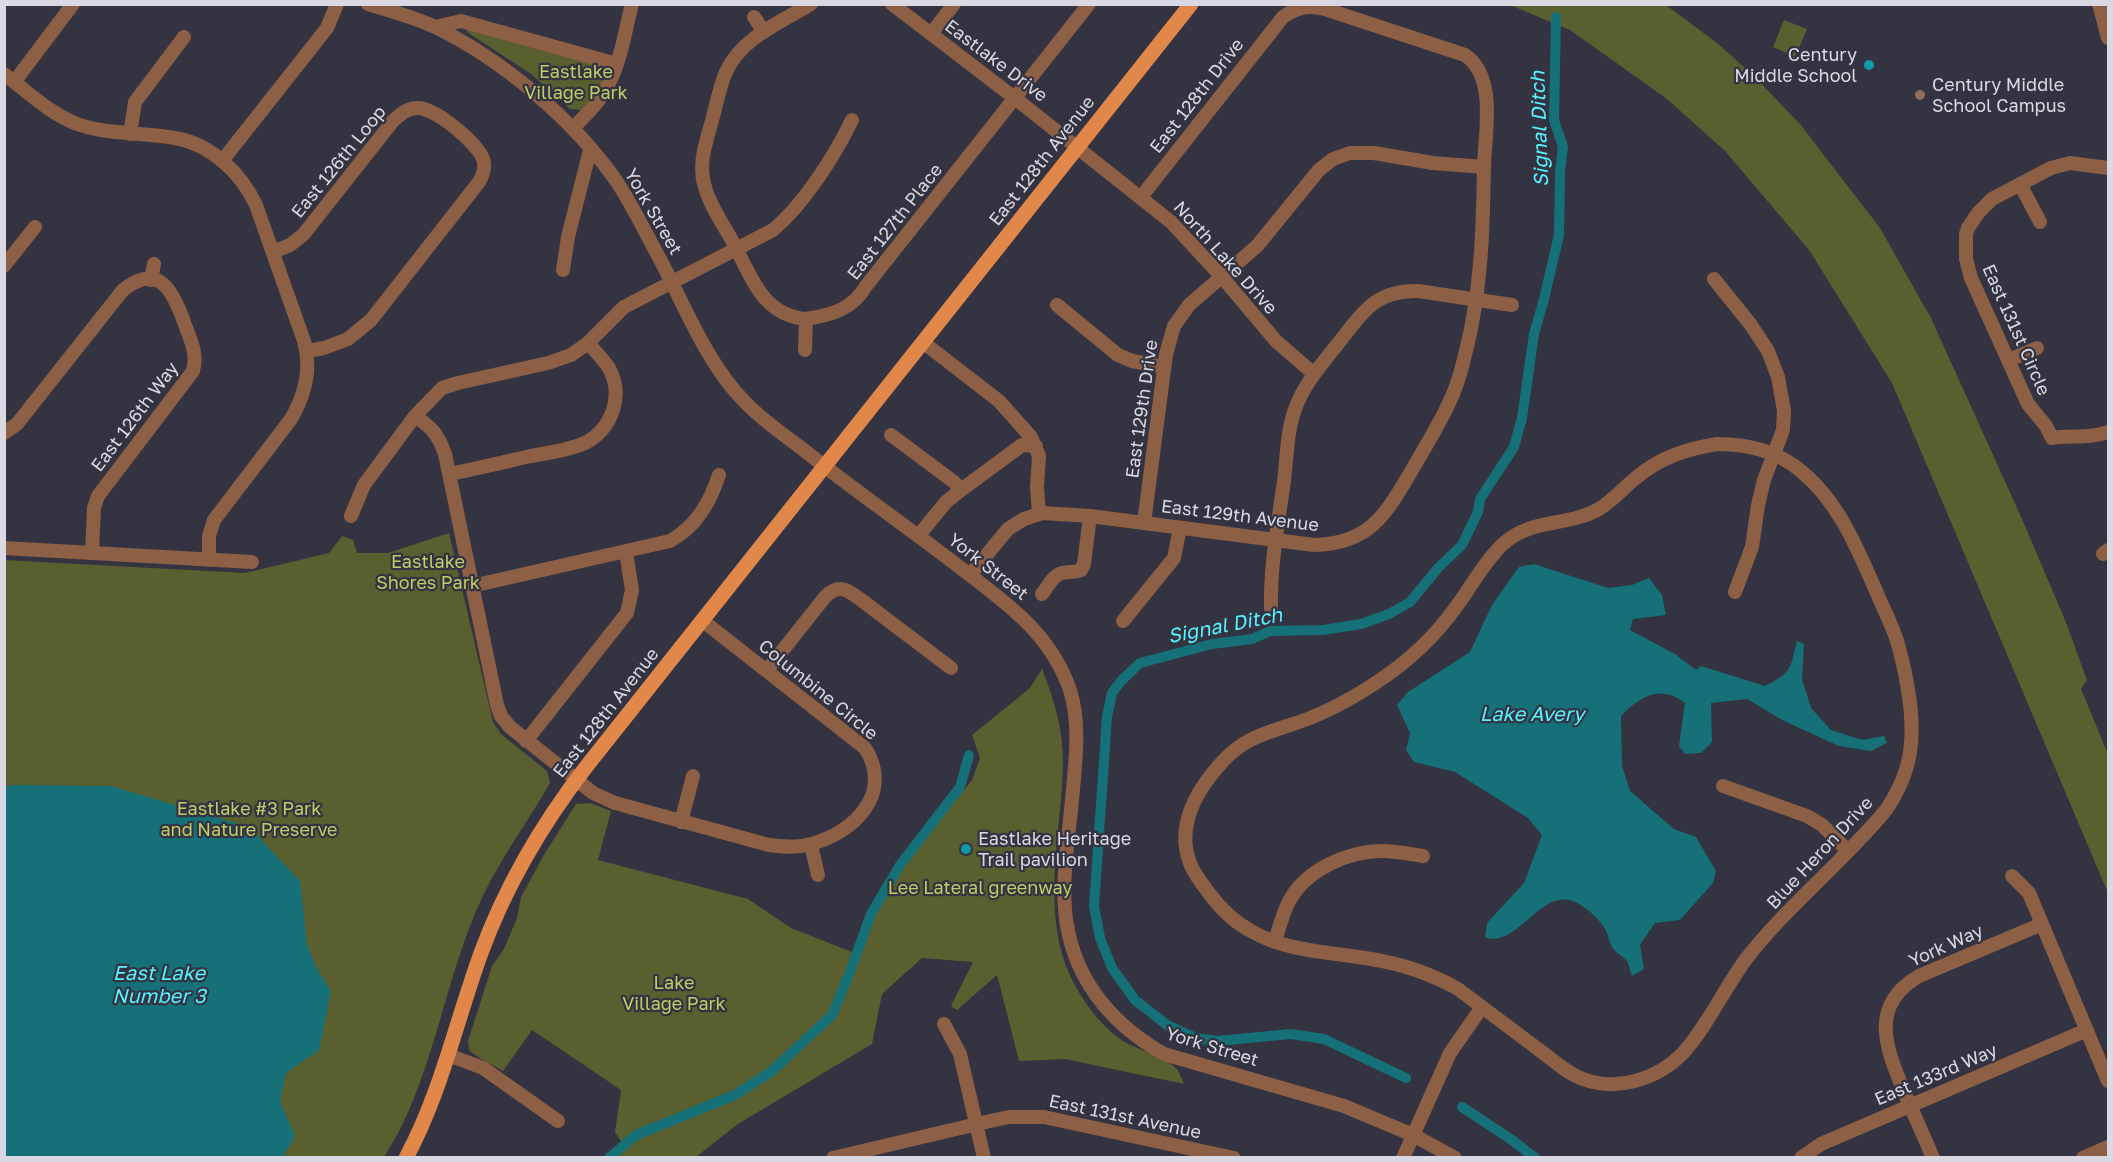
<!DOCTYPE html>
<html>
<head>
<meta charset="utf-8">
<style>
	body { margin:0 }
	#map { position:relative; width:2113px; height:1162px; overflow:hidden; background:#333341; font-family:"Golos Text",sans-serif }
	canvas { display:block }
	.frame { position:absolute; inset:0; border:6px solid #dad9e3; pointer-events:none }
</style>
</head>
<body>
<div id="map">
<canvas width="2113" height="1162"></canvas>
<div class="frame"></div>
</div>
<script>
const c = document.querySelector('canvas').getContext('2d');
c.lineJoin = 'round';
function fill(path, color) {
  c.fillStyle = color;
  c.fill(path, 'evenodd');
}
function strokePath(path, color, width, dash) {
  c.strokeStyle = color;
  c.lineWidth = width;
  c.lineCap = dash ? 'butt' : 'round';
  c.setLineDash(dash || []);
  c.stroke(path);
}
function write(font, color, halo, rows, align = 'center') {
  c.font = font + ' "Golos Text",sans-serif';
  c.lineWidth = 4.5;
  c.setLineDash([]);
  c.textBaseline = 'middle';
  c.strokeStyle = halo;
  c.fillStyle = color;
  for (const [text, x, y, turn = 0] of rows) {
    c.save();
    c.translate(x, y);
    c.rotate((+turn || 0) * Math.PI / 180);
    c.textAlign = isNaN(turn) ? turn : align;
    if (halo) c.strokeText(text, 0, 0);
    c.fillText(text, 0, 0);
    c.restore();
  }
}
fill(new Path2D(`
	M1510,5H1666L1717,43L1753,75L1800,124L1880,228L1931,318L2022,519L2065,620L2087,680L2081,689L2108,754V893L1892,383L1809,250L1725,151L1667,99L1570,30Z
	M1784,20L1807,29L1795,57L1773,47Z
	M467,28L602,65L607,72C605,86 591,100 581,110L570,109L531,74L467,32Z
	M449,533L493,722L501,734L547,771L550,783C526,825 496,864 477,909C443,987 431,1086 384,1157H5L4,560L245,573L329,553L342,536L353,540L357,553H388Z
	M1042,669C1054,699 1063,729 1063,762C1062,827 1044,893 1063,957C1072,987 1096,1023 1123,1041C1136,1049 1167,1058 1176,1068C1179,1072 1182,1079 1184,1084L1065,1059L1019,1061L997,975L957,1010L951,1006L973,962L922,958L882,994L872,1044L738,1124L696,1157L614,1158L637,1137L718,1106L766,1080L834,1020L872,921L905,863L972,780L980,758L972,735L1030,688Z
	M590,803L611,811L598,860L748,899L791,928L852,952L831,1015L772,1066L736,1089L639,1129L622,1143L615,1132L621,1090L532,1030L503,1071C492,1064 478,1059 469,1050L468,1041L492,966L504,949L517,918L521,897L545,853L576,804Z`), '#595f2f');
fill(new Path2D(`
	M1534,564L1608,588L1632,585L1649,578L1662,595L1666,615L1633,619L1630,630L1675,654L1696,670L1701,666L1765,686C1792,672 1790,669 1797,641L1804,644L1802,679L1811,708L1831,730L1862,740L1884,736L1887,743L1871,751L1839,746L1784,721L1747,699L1711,703L1712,742L1701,753L1685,754L1679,746L1685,703C1661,684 1640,696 1621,716L1622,766L1630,791L1674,829L1696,837L1716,871L1713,883L1680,920L1655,923L1640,945L1644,969L1632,976C1630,972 1630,967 1628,963C1625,957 1615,953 1612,947C1609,941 1608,934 1605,929C1600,920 1590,911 1582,906C1543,878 1519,951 1485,937L1487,923L1524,883L1542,835L1528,818L1455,772L1414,762L1406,750L1410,733L1397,705L1408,692L1470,652L1492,605L1519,567Z
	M11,785L111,786L249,827L300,881L307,945L316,967L331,991L319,1050L286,1073L280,1102L295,1136L283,1157H5L4,787Z`), '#157077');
strokePath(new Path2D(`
	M850,972L871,914L900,865L960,787L969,755
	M1406,1078L1324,1039L1291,1034L1217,1041L1196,1038L1167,1025L1135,1000L1112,968L1100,938L1094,906L1107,717L1112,693L1121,681L1140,663L1212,644L1252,639L1270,631L1323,630L1361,624L1389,614L1410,602L1439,567L1462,545L1478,512L1480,499L1514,447L1522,418L1534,334L1544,299L1559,235L1560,172L1563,147L1554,120L1556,17
	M1462,1107L1512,1140L1535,1158
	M609,1158L636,1135L735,1095L772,1071L832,1015L848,977`), '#157077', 10);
strokePath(new Path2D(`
	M368,4C390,11 414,17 435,27C503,60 574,120 617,182C634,208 647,236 662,263C686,309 708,365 745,402C761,419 781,433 800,447C851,488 906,526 958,566C1005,602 1050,632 1070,690C1080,722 1076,756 1073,789C1070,827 1062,871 1065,909C1070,975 1109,1023 1164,1054L1344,1106L1413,1135L1455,1158
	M892,4L1016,99L1171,222L1222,277L1276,341L1314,374
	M2099,4L2108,38
	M754,17L764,32
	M435,27L461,21L617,64
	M931,34L954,4
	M4,74C28,92 51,115 80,125C111,135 143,132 175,138C211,144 241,173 256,205L304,341C312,369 305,395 291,419L214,520L209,536V560
	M15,81L73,4
	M573,128C586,115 600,102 608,85C621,61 625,31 632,4
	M130,134L135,102L184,37
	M222,161L327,28L337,4
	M2108,168L2070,163L2051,168L1992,199L1978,213L1968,228L1966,234V259L1971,278L2028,404L2046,426L2052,438C2071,435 2089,439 2108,432
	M2020,184L2040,222
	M273,252L290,245L303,235L393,121C400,115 407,108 417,108C435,107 477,143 483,159C486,167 483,175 479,182L371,320L348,339L324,348L307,351
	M4,266L35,227
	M563,270L568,237L590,150
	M1714,279L1751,325L1768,351L1778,377L1784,411L1783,430L1764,480L1758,505L1752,547L1735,592
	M151,280L154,264
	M1057,305L1118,355L1132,361L1164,367
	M806,319C766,315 754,284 738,252C728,230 711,210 705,187C698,166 705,145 711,124C716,107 719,88 726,72C741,38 781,22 811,4
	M924,343L999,401L1031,437L1039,456L1037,487L1039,514
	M805,350L806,319C831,315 852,310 866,286L1089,4
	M2009,360L2037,348
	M415,416C432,428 438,434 445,454L497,705L501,716L510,727L593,793L615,803L769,845C784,847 797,848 811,844C854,833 894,793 865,748L703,621
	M4,433L17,424L123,290C159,262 173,291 184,322C190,339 198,353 193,371L98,496L94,508L92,553
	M891,435L954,482L961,490
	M1717,444C1747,444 1777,451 1801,471C1840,503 1859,552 1879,598C1886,614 1895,631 1899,648C1907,678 1915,721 1910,752C1907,773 1898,792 1886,810C1843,862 1788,905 1746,959C1724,989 1708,1025 1683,1053C1658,1079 1617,1092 1583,1079C1566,1073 1552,1059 1538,1049C1511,1029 1485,1009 1458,989C1430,973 1402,964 1371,959C1331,952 1287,952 1251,931C1234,922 1220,908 1209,893C1202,884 1194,874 1190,863C1175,824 1198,788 1223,761C1244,739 1263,734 1290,725C1320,716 1348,701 1374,684C1405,664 1434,638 1456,607C1472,586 1483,563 1502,545C1530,518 1566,527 1597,510C1612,502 1624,487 1637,477C1661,457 1687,449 1717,444Z
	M449,474C475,469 500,463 526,457C545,453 567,451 585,443C612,429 624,396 609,368C603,359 595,351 588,343
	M351,516L364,485L415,416L442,388L458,383L548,363L571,355L588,343L624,307L773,230C804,204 834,157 852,120
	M1144,523L1166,354L1174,326L1189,305L1257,246L1319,170L1333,159L1350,153H1374L1433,163L1484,167
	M919,535L946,502L961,490L1022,445L1036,446
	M4,548L252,562
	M2103,554L2108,550
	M970,575L1008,529L1024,519L1042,513L1090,516L1314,545C1370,544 1386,514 1412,470C1426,445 1442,421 1453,394C1462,373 1466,351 1471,329C1482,272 1483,224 1484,166C1485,132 1497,77 1465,55L1325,9C1308,5 1297,7 1283,17L1141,197
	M472,586L670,541C697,526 710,502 719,475
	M1042,594C1047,588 1053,575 1062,573C1068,571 1075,573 1081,570L1084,564L1090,516
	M1271,609C1270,566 1278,524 1284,481C1287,456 1287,427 1297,404C1308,378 1327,358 1344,336C1365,308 1380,290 1418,291L1512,305
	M1123,621L1174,558L1180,528
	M767,670L825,597C840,582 849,591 864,602L951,668
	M526,741L627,613L632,590L626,552
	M1723,786L1807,816L1822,825L1848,851
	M681,822L693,776
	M811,845L818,875
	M2012,876L2029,893L2108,1081
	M1275,942C1279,928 1283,911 1291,898C1308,869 1349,851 1382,851C1396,851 1410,854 1423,856
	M944,1024L960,1054L984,1158
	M448,1055L483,1068L558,1121
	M833,1158L990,1121L1009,1117H1044L1234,1158
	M1403,1158L1450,1053L1482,1007
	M1801,1158L1821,1144L2087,1030
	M1933,1158C1924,1136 1914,1115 1905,1094C1887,1050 1867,1006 1919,976L2042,924
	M2083,1158L2108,1147`), '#8d5f44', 14);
strokePath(new Path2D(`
	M406,1158C441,1093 456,1022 481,953C506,885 542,824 586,767L1191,4`), '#e2874a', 15);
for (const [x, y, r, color] of [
	[1869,65,6,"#0f9aa8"],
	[1920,95,6,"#8d6e63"],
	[966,849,6,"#0f9aa8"]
]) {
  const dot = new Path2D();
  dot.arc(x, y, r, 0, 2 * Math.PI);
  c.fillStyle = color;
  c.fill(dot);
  strokePath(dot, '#333341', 2);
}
write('18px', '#dad9e3', '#333341', [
	["Century",1857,55,"right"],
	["Middle School",1857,76,"right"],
	["Century Middle",1932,85],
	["School Campus",1932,106],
	["Eastlake Heritage",978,839],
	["Trail pavilion",978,860]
], 'left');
write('18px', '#dad9e3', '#333341', [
	["Eastlake Drive",996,61,37],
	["East 128th Drive",1197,96,-52],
	["East 128th Avenue",1042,161,-52],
	["East 126th Loop",339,162,-51],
	["York Street",653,212,60],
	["East 127th Place",895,222,-52],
	["North Lake Drive",1225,258,48],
	["East 131st Circle",2016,330,66],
	["East 129th Drive",1142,409,-82],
	["East 126th Way",135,417,-53],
	["East 129th Avenue",1240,516,7],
	["York Street",988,567,38],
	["Columbine Circle",818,690,39],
	["East 128th Avenue",606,713,-52],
	["Blue Heron Drive",1820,853,-47],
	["York Way",1946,946,-24],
	["York Street",1212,1047,17],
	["East 133rd Way",1936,1075,-23],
	["East 131st Avenue",1125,1117,12]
]);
write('18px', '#c1ce67', '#333341', [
	["Eastlake",576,72],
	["Village Park",576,93],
	["Eastlake",428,562],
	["Shores Park",428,583],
	["Eastlake #3 Park",249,809],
	["and Nature Preserve",249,830],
	["Lee Lateral greenway",980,888],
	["Lake",674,983],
	["Village Park",674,1004]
]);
write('italic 20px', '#56f2ff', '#333341', [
	["Signal Ditch",1540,129,-92],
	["Signal Ditch",1225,626,-11],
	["Lake Avery",1532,715],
	["East Lake",159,974],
	["Number 3",159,997]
]);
</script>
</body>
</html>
